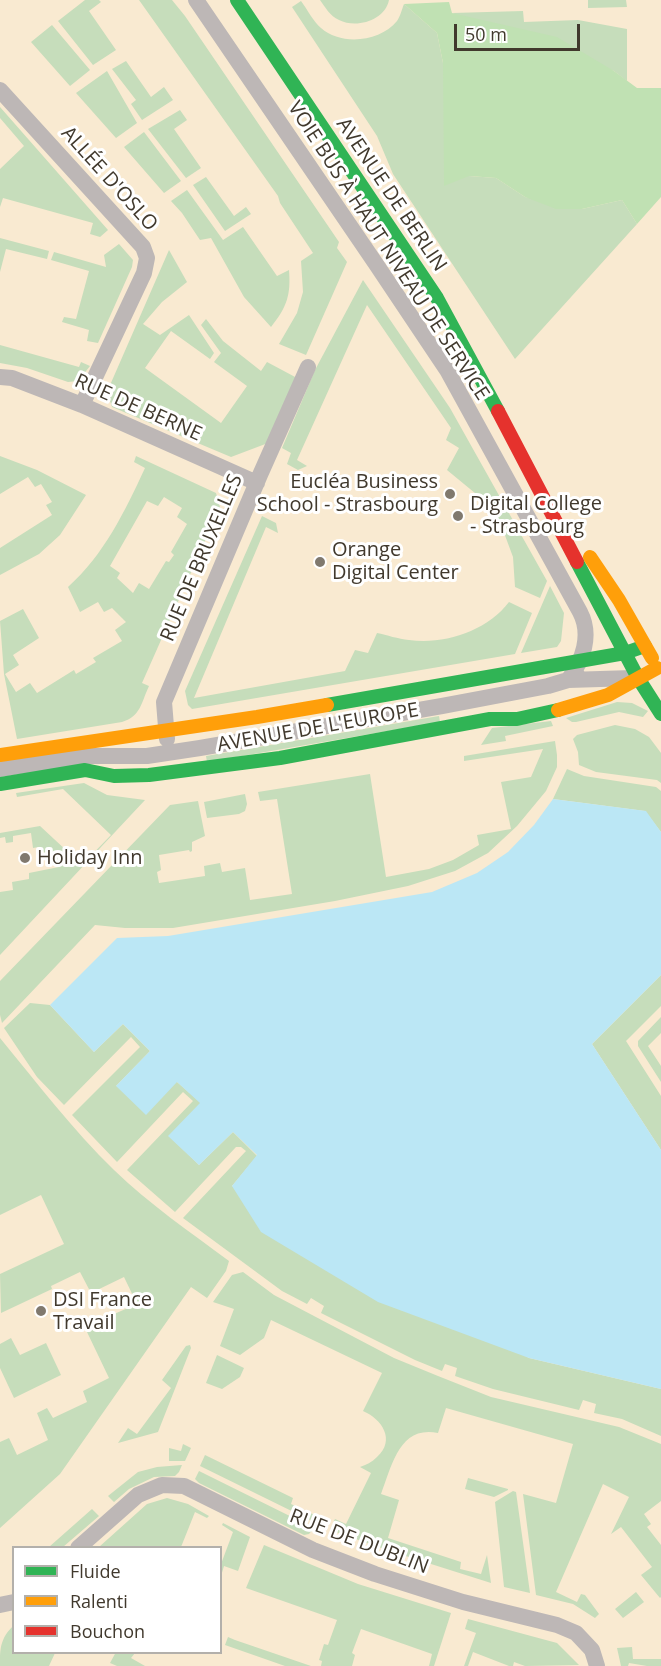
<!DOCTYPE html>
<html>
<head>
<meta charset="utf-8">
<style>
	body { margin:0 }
	#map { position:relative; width:661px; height:1666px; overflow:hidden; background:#f6f0e6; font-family:"Open Sans",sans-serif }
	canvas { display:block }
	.legend { position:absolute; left:12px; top:1546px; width:210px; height:108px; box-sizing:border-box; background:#fff; border:2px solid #b3b0ab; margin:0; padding:8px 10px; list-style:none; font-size:18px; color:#41392d }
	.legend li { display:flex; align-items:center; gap:12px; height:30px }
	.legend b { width:30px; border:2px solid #b3b0ab }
	.scale { position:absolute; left:454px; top:24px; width:126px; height:27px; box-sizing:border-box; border:3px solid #41392d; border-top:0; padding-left:8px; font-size:18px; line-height:21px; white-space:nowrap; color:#41392d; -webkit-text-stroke:4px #fff; paint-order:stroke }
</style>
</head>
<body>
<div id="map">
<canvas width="661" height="1666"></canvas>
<ul class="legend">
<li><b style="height:8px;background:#30b455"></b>Fluide</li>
<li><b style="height:8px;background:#ff9f0a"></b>Ralenti</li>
<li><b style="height:8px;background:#e5322d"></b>Bouchon</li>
</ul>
<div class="scale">50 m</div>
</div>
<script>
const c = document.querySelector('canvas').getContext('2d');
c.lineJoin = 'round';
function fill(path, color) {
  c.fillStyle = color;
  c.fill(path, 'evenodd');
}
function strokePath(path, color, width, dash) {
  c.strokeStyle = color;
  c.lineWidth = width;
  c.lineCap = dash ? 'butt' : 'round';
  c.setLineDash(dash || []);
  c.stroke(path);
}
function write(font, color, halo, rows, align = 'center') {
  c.font = font + ' "Open Sans",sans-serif';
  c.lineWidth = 6;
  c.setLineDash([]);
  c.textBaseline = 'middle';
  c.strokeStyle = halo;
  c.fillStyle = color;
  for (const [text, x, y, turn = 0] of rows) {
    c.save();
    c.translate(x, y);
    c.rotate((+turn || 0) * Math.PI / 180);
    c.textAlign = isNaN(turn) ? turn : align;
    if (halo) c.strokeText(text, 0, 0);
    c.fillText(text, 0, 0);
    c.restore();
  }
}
fill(new Path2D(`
	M0,0H661V1666H0ZM14,1548H220V1652H14Z`), '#f9ead1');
fill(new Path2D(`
	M85,0H99L101,2L89,11L116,50L93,65L58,21Z
	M139,0H172L185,16L339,242L337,248L347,262L306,355L279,344L297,313L303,292L301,261L313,253L280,203L278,196Z
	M320,0H389C385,20 357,29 339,20C330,16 325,7 320,0Z
	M588,0H626L627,7L588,8Z
	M301,1C307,9 313,21 321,28C341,46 380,42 397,21C400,17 402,9 404,4L437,33L443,63L469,176L496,178L525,197L582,209L622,200L637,224L515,359L393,174L377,136L292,7Z
	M523,11L524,22L578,20L627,29V81L614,71L452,13Z
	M52,25L90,70L70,86L31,42Z
	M126,61L151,97L164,87L173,100L142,120L131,104L136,100L112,69Z
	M107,71L137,123L116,138L76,93Z
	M0,107L108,230L100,237L90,234L93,223L3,198L0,207V169L24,146L0,118Z
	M180,110L187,120L174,129L201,168L186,178L148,129Z
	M144,132L181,181L164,193L124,147Z
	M206,177L234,216L246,207L251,214L225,231L193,185Z
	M187,190L223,240L243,227L277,276L289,270C291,295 287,307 271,327L244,297L211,238L200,240L182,213L171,201Z
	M0,238L49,251L47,259L6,249L0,272Z
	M119,244L133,260L132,267L98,343L87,341L89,330L62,322L64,317L76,319L89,271L51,260L54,252L106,267L104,255Z
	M169,250L187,282L162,302L143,324L160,335L189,315L214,353L210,359L171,331L145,368L221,423L247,386L214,362L221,353L201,325L206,319L223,341L261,371L267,362L297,378L268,443L231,457L112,407L107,392Z
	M363,280L450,408L547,581L540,598L515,587L513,557L500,522L481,498L447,470L459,448L446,440L451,428L367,305L297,460L307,466L298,470L287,464L291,453L282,448L315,370Z
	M0,345L79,367L81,362L90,366L78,381L68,382L27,368L0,363Z
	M0,456L37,470L86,495L60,535L39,554L0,575V548L52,515L46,505L52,502L41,484L35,487L28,477L0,494Z
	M136,456L216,493L220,507L142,683L149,686C141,703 141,716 122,722L17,739L4,674L0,621L23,609L39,638L13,655L19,665L5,674L16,692L30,683L37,693L74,670L76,674L96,662L93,658L122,641L115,630L126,622L112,608L104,612L98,602L80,612L68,587C104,555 125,511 145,468L134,462ZM164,497L182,508L177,517L187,524L171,552L174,555L169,562L166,561L149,589L139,583L133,593L117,578L120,573L110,566L147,501L158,506Z
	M262,516L276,523L278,533L266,527L194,698L345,671L355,650L368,653L377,633C387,635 398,639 409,640C444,645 487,631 509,602L532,613L515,654L192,709L188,705L185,691Z
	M550,586L564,613L561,641L557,647L521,653Z
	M617,702L632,703L648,711L643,717L619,712L576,722H572L566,718Z
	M439,716L440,722L207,762L206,756Z
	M551,721L553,726L505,736L506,741L481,745L492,728Z
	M615,725L635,729L649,737L661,753V783L657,780L596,772L579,765L578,752L573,739L577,735Z
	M555,741L557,755V767L546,791L517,826L488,853L455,871L408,886L335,901L173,928H125L95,925L2,1023L0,1015V981L170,805L198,801L205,836L192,842V851L190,852L189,850L159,855L161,870L157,872L159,883L205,876L204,866L220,863L222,872L245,868L250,900L292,894L277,799L260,801L258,792L370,774L386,877L429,869L453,860L479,845L477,835L511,829L501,782L531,777L543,749L464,761V756Z
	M567,769L584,776L656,787L661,791V832L645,811L553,799Z
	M84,783L107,795L145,800L0,955V892L13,890L12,882L29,879V873L59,867L39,847L33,848L31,833L13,836V842L6,843L5,837L0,838V833L40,826L82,865L111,835L63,789L17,797L16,793Z
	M245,794L247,804L245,811L239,814L207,818L204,802Z
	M661,975V1006L626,1041L661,1096V1150L592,1044Z
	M30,1003L50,1005L94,1052L123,1024L150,1051L116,1086L177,1082L201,1103L169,1136L199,1165L233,1132L257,1156L232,1186L529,1358L661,1389V1436L622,1419L594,1413L596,1404L583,1400L579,1410L493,1389L455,1376L457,1368L445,1364L442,1371L415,1360L321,1313L324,1306L311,1298L307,1304L282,1291L183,1218L246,1151L241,1147H236L175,1212L127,1170L193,1101L183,1092L117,1162L72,1115L140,1047L131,1037L64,1105L37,1077L4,1028Z
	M661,1017V1033L648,1046L661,1066V1082L638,1046V1041Z
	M0,1038C37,1083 72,1129 114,1170C149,1204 190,1232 229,1261L226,1271L207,1298L191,1287L60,1474L0,1528V1442L9,1438L17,1455L48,1440L37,1413L47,1408L53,1418L87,1402L83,1391L109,1378L87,1332L107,1323L105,1318L137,1304L124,1277L91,1293L80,1272L51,1286L52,1289L1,1313L0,1274L64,1244L41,1195L0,1215Z
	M243,1272L274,1295L394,1358L438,1376L491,1397L619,1427L661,1444V1501L644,1514L651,1524L647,1527L661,1545V1597L660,1598L641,1575L652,1567L621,1527L611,1534L629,1497L603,1484L556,1592L577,1602L581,1594L585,1595L599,1614L595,1618L573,1604L536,1595L523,1494L556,1503L573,1444L446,1408L438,1433C399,1425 392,1466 381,1494L399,1500L388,1538L461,1562L460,1569L481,1574L487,1555L491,1583L390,1551L330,1530L335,1519L346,1524L371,1473L360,1467C366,1465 372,1462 377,1457C396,1440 382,1419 363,1411L382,1373L271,1320L264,1338L240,1355L220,1346L234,1309L213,1302L232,1275Z
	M11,1338L20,1355L46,1343L61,1375L14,1398L0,1368V1344Z
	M190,1345L191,1348L158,1432L118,1443L128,1428L137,1434L171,1388L162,1380L186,1346Z
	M217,1355L244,1368L240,1377L222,1389L206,1383Z
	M183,1444L191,1448L185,1461H169V1448L181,1451Z
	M205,1455L293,1498L291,1504L319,1517L316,1523L200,1466Z
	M182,1465L179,1472L175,1476L154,1477L129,1489L114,1502L108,1496L138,1472L157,1467Z
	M199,1471L314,1528L309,1534L304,1535L199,1483L195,1479Z
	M468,1478L508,1489V1490L494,1497L465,1489Z
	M513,1491L516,1492L530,1593L504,1587L495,1502Z
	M167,1498L188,1504L209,1516L207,1518L195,1512L181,1547H99L147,1504Z
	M92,1509L99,1516L63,1547H49Z
	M223,1523L250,1537L238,1571L224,1566L221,1576V1564L233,1532L222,1525Z
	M264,1545L358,1584L451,1613L434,1666H429L432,1654L361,1629L352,1653L355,1655L352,1666H321L322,1661L319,1660L324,1644L328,1645L337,1620L246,1588Z
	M636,1592L644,1602L623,1618L615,1609Z
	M468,1619L557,1643L579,1665L525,1666L514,1662L513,1666H509L473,1652L468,1666H464L476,1633L465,1629Z
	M13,1626L14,1652L55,1653L49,1666H0C0,1649 0,1639 13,1626Z
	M228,1637L235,1640L311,1666H285L225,1645Z
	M632,1647L633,1659H661V1666H647L629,1663L628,1666H621L617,1648Z
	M116,1652L135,1653L131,1658L145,1666H117L110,1663Z`), '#c6ddbb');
fill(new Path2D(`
	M449,2L452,13L557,37L614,71L637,88H661V197L637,224L622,200L582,209H556L525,197L496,178L469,176L444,186L443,63L437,33L404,4Z`), '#c0e1b3');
fill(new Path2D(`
	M553,799L646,811L661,832V975L592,1044L661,1150V1389L529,1358L378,1302L261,1232L232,1186L257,1155L233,1132L199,1165L168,1136L200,1103L177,1082L146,1115L116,1086L150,1051L123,1024L94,1052L50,1005L117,938L168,936L432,892L477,873L508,852L534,825Z`), '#bbe7f5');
strokePath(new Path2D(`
	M196,0L376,264L447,370L580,612C592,635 583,661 568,680
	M0,90L143,247L147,258L144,273L82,405
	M0,377L12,378L82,405L257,483
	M568,680L633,678
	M167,739L164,702L260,475L308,367
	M0,769L88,756H147L200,748L442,706L548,686L568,680L578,676
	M78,1548L138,1495L162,1485L184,1486L313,1550L375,1574L463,1602L557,1625L576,1633L592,1650L597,1666
	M0,1605L14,1602`), '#bdb7b6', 16);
strokePath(new Path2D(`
	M237,0L437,298L498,411
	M577,562L638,678L661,714
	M327,705L625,653L645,646
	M0,784L85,770L114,776L149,775L280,758L490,719H517L558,710`), '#30b455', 14);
strokePath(new Path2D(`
	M590,557L619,600L652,658
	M558,710L608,695L657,668
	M0,755L257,717L327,705`), '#ff9f0a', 14);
strokePath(new Path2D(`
	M498,411L577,562`), '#e5322d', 14);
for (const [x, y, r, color] of [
	[450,494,6,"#80796e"],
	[458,516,6,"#80796e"],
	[320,562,6,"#80796e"],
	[25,858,6,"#80796e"],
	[41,1311,6,"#80796e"]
]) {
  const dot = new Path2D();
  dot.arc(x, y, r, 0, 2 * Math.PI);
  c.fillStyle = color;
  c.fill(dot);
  strokePath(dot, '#fff', 2);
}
write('20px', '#41392d', '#fff', [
	["ALLÉE D'OSLO",109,179,48],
	["AVENUE DE BERLIN",391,195,56],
	["VOIE BUS À HAUT NIVEAU DE SERVICE",388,251,57],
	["RUE DE BERNE",138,408,24],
	["RUE DE BRUXELLES",202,558,-67],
	["AVENUE DE L'EUROPE",318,728,-10],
	["RUE DE DUBLIN",359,1542,21]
]);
write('20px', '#41392d', '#fff', [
	["Eucléa Business",438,482,"right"],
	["School - Strasbourg",438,505,"right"],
	["Digital College",470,504],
	["- Strasbourg",470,527],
	["Orange",332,550],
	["Digital Center",332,573],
	["Holiday Inn",37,858],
	["DSI France",53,1300],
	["Travail",53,1323]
], 'left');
</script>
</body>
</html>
